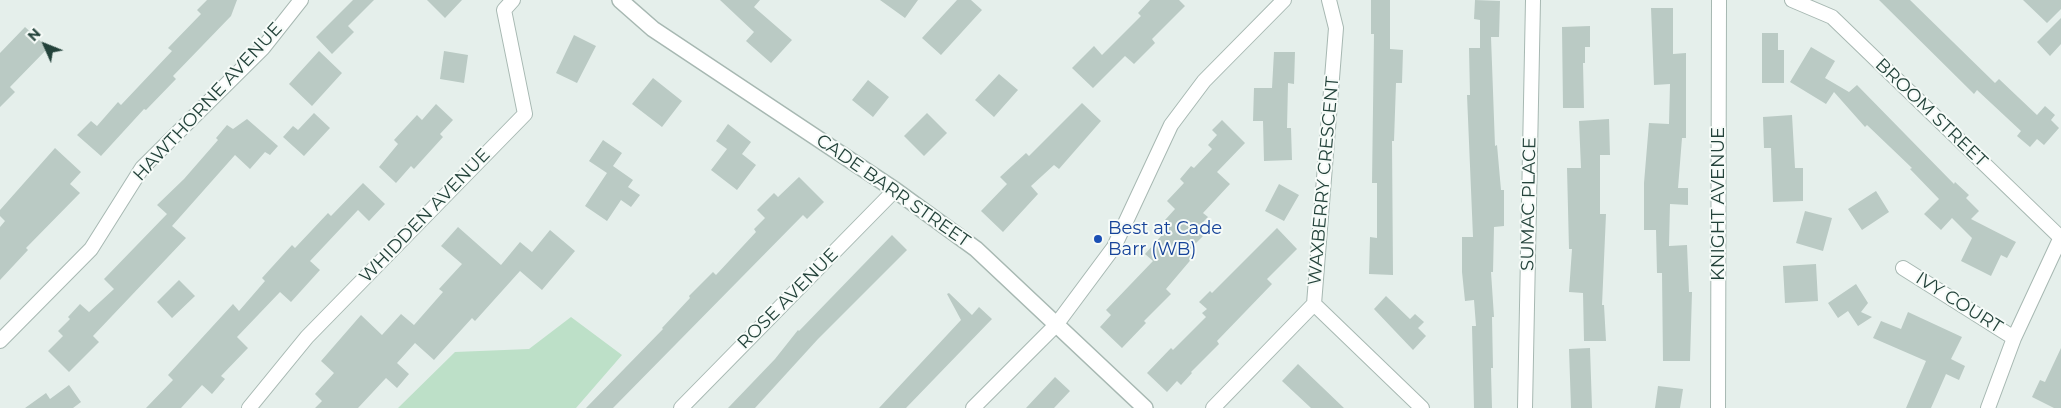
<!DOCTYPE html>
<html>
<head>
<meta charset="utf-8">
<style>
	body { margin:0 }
	#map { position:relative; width:2061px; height:408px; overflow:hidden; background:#e5efeb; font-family:Montserrat,sans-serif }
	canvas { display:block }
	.north { position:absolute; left:20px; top:20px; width:50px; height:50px; -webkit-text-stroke:4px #f6fbf8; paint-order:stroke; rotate:314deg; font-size:14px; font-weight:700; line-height:20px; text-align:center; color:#23423a }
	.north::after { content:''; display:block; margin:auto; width:18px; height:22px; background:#23423a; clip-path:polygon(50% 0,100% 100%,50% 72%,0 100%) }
</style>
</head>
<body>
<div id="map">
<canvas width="2061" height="408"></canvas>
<div class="north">N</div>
</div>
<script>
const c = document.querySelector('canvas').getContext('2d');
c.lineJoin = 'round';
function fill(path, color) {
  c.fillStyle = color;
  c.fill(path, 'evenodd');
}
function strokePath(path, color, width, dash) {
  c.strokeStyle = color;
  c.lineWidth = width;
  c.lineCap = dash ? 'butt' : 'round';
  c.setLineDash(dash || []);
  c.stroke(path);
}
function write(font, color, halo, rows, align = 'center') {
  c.font = font + ' Montserrat,sans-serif';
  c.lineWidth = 4;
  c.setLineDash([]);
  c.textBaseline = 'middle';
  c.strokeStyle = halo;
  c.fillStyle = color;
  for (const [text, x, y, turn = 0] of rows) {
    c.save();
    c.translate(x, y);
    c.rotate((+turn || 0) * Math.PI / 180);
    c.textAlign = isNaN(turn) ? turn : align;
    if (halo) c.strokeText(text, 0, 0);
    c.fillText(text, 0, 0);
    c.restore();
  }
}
fill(new Path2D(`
	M571,317L622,355L576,408H398L455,352L529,349Z`), '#bde0c8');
fill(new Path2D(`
	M207,0H237L231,16L173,76L176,79L146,110L144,109L101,156L77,135L91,121L97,126L118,102L121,105L172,51L168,48L201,14L197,10Z
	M353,0H374L348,26L354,32L332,54L316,37Z
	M427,0H462L445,18Z
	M720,0H760L754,7L792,40L771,63L746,41L754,32Z
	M880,0H918L905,18Z
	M957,0H971L982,10L941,55L922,38Z
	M1150,0H1179L1185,6L1152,39L1155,43L1134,64L1125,56L1093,88L1072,68L1094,46L1102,55L1141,16L1138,13Z
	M1371,0H1390V49L1403,50L1402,83H1396L1394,141H1392L1393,275L1369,274L1370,237L1377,238V183H1372L1374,34H1371Z
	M1475,0L1500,1L1499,37H1491L1495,146L1497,145L1501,190H1504V226L1494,227L1493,272H1491L1494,317H1492L1493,368H1491L1492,408H1474L1472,326H1476L1474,300L1465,301L1462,272V237H1473L1467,95H1470L1469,48H1480V20L1474,19Z
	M1879,0H1910L1995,83L1999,79L2037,115L2045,106L2055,115L2051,120L2059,128L2044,145L2037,139L2030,147L2017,136L2021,131L1977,90L1974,94Z
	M2023,0H2061V9L2047,23Z
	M1651,8H1673V54L1686,53V138H1682L1678,188H1688V205L1670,204L1669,246L1687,245L1689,292H1692L1690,361H1663L1662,273H1657L1656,230H1644V183L1649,123L1669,124L1670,84L1654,85Z
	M2061,18V44L2050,56L2037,42Z
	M1590,26V47H1585V63H1583L1584,108H1563L1562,27Z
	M25,27L48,48L10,87L15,92L0,107V53Z
	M1762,33H1778V50H1784V83H1762Z
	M574,35L596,46L577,83L556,73Z
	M1811,47L1835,61L1825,78L1849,92L1857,85L1954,184L1955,182L1969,195L1966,198L1979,211L1971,219L2016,242L2007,258L2001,255L1991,276L1961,261L1972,238L1952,218L1941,230L1924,214L1939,199L1910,169L1912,168L1867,125L1865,127L1834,92L1826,104L1790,82Z
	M319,51L342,73L312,106L289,84Z
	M444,51L468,55L464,83L440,79Z
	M1274,52H1295L1294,84L1288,83L1287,128H1291L1292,160L1264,161L1263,121H1253L1254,88H1272Z
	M999,74L1018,90L994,117L975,100Z
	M653,78L682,101L662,127L632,104Z
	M868,80L889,97L873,117L852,100Z
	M1082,103L1101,121L1059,169L1054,165L1031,186L1038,194L1003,232L981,211L1007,184L1000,177L1026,153L1029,156Z
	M436,104L453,120L440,134L443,137L414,169L411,166L396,183L379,167L398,144L394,140L417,115L422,120Z
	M314,113L330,128L304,156L283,137L293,126L298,130Z
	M927,113L947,133L924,156L904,136Z
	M1792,115L1795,168H1803V201L1773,202L1771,148H1764L1763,117Z
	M247,119L278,146L270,155L265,152L250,169L235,155L172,226L186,238L93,336L99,342L69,372L48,351L63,336L58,331L70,319L68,317L80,304L89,312L114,289L104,279L167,214L157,205L184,179L218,140L216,138L227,125L233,129Z
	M1609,119L1610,155H1600V214H1606L1602,305H1604L1606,341H1584L1583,293L1569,292L1572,249H1569L1567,168H1581L1579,121Z
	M1222,120L1245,143L1217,172L1230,184L1203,213L1208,217L1195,230L1203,236L1188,251L1194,256L1166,289L1171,294L1144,321L1146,323L1122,348L1100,327L1111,315L1106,310L1153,261L1145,254L1171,225L1165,220L1175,209L1167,201L1184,183L1180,179L1191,166L1194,168L1212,149L1208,145L1217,135L1212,130Z
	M728,124L751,142L742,154L756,165L737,190L711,170L727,149L716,141Z
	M603,140L622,153L613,166L633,180L628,187L640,195L631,207L621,200L607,221L585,206L607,173L589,161Z
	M55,148L81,172L70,184L80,193L26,248L28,250L0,280V227L5,221L0,216V210Z
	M799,177L824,202L807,219L803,215L613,408H586L663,329L662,328L690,298L689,296L713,272L716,275L756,232L754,229L765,218L757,210L774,193L778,197Z
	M363,183L385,204L369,221L358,210L310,261L320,270L291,302L280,292L237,337L248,348L221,376L225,379L212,394L202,385L181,408H146L173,380L168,375L233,304L239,311L265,281L262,278L292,245L295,248L328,213L331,216Z
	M1279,184L1299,195L1284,221L1265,211Z
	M1876,191L1889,212L1862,230L1848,209Z
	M1805,211L1832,218L1823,251L1796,243Z
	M458,227L501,265L520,242L532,252L550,230L575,251L542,290L520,271L475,321L472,318L434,360L415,343L397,363L409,374L397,388L386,378L358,408H315L322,401L315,394L334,373L321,361L361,315L382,335L401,314L414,325L443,292L439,289L462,264L441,246Z
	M1277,228L1297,249L1267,279L1272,284L1217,341L1219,344L1191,372L1192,373L1181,385L1177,381L1167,392L1147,373L1171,348L1173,350L1206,317L1202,313L1207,309L1199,302L1210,291L1212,293Z
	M892,235L907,250L818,339L755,408H728L775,359L798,330L799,331Z
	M1816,264L1818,301L1785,303L1783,266Z
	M179,280L195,296L172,318L157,302Z
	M1856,284L1868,303L1861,312L1872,317L1858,326L1848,311L1838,318L1828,303Z
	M949,293L972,315L979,307L992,319L906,408H879L961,320L947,294Z
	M1386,296L1410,319L1415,314L1424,322L1418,328L1426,336L1413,350L1374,309Z
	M1908,312L1962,337L1951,359L1965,366L1959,380L1946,374L1931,408H1906L1926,361L1873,338L1881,321L1901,329Z
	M1590,348L1592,408H1571L1569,349Z
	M2061,348V408H2054L2032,397L2040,380L2045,382Z
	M1298,364L1344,408H1311L1282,381Z
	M1055,377L1070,391L1054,408H1026Z
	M69,385L81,402L73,408H25L46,393L50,399Z
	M1658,386L1683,389L1680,408H1655Z`), '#bacac4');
const minor = new Path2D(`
	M1792,0L1832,17L2061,238
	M1903,268L2014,338
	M1314,304L1336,28L1329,0
	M1314,304L1422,408
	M0,341L91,249L142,168L263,48L301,0
	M249,408L307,337L525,114L504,10L513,0
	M681,408L895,190
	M973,408L1056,325L1114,247L1171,125L1204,81L1284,0
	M1213,408L1314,304
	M1525,408L1533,0
	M1718,408L1719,0
	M1988,408L2014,338L2061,237`);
const tertiary = new Path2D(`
	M620,0L653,29L895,190L976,249L1145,408`);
strokePath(minor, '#a7b8b2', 16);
strokePath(tertiary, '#a7b8b2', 18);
strokePath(minor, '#fff', 14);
strokePath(tertiary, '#fff', 15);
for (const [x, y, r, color] of [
	[1098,239,5,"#1a4fb4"]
]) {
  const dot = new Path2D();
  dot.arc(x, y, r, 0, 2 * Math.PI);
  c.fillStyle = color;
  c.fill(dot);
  strokePath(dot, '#f6fbf8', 2);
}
write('18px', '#23423a', '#f6fbf8', [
	["HAWTHORNE AVENUE",208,102,-47],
	["BROOM STREET",1931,113,44],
	["WAXBERRY CRESCENT",1324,181,-85],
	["CADE BARR STREET",893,191,35],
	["SUMAC PLACE",1529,204,-89],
	["KNIGHT AVENUE",1719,204,-90],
	["WHIDDEN AVENUE",425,216,-46],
	["ROSE AVENUE",788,299,-45],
	["IVY COURT",1959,303,32]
]);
write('18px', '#164399', '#f6fbf8', [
	["Best at Cade",1108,229],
	["Barr (WB)",1108,250]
], 'left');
</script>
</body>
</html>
